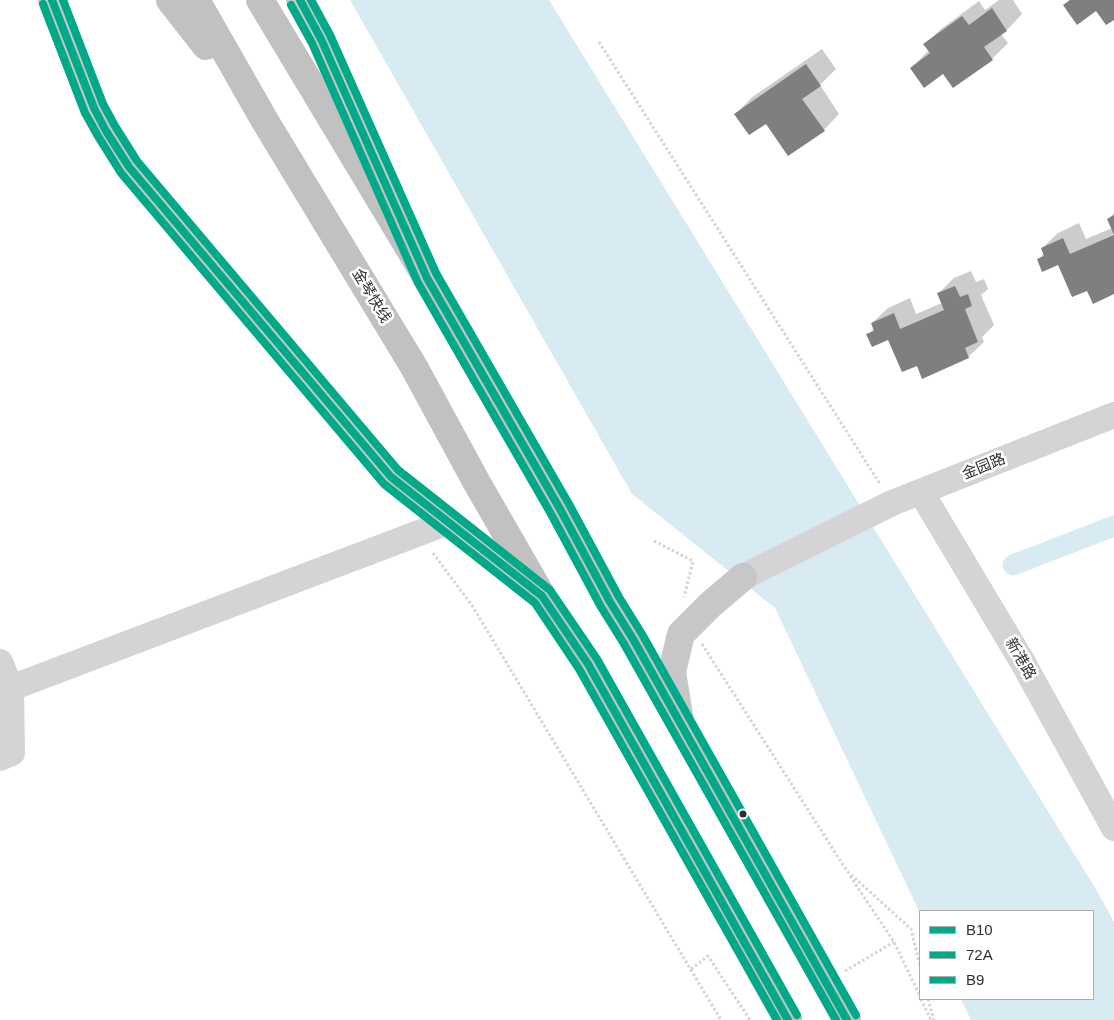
<!DOCTYPE html>
<html>
<head>
<meta charset="utf-8">
<style>
	body { margin:0 }
	#map { position:relative; width:1114px; height:1020px; overflow:hidden; background:#fff; font-family:Helvetica,sans-serif }
	canvas { display:block }
	.legend { position:absolute; left:919px; top:910px; width:175px; height:90px; box-sizing:border-box; background:#fff; border:1px solid #acacac; margin:0; padding:6px 9px; list-style:none; font-size:15px; color:#2f2f2f }
	.legend li { display:flex; align-items:center; gap:10px; height:25px }
	.legend b { width:25px; border:1px solid #acacac }
</style>
</head>
<body>
<div id="map">
<canvas width="1114" height="1020"></canvas>
<ul class="legend">
<li><b style="height:6px;background:#0a8"></b>B10</li>
<li><b style="height:6px;background:#0a8"></b>72A</li>
<li><b style="height:6px;background:#0a8"></b>B9</li>
</ul>
</div>
<script>
const c = document.querySelector('canvas').getContext('2d');
c.lineJoin = 'round';
function fill(path, color) {
  c.fillStyle = color;
  c.fill(path, 'evenodd');
}
function strokePath(path, color, width, dash) {
  c.strokeStyle = color;
  c.lineWidth = width;
  c.lineCap = dash ? 'butt' : 'round';
  c.setLineDash(dash || []);
  c.stroke(path);
}
function write(font, color, halo, rows, align = 'center') {
  c.font = font + ' Helvetica,"Noto Sans SC",sans-serif';
  c.lineWidth = 5;
  c.setLineDash([]);
  c.textBaseline = 'middle';
  c.strokeStyle = halo;
  c.fillStyle = color;
  for (const [text, x, y, turn = 0] of rows) {
    c.save();
    c.translate(x, y);
    c.rotate((+turn || 0) * Math.PI / 180);
    c.textAlign = isNaN(turn) ? turn : align;
    if (halo) c.strokeText(text, 0, 0);
    c.fillText(text, 0, 0);
    c.restore();
  }
}
fill(new Path2D(`
	M350,0H549L1097,891L1114,922V1020H971L961,999H1093V911H920V913L775,608L632,494Z`), '#d8eaf2');
fill(new Path2D(`
	M999,0H1013L1022,14L1007,30L1001,34L1008,43L992,59L943,72L911,68L929,50L925,44L941,29L979,1L985,10Z
	M822,49L836,69L820,85L839,114L824,130L766,122L736,114L751,98Z
	M1114,213V293L1088,289L1059,263L1038,260L1044,253L1042,248L1058,233L1079,223L1086,239L1112,228L1108,219Z
	M971,271L976,282L984,279L988,289L981,295L994,325L982,337L984,342L968,357L918,364L889,338L868,335L874,328L872,323L888,308L910,298L916,314L942,303L938,294L954,278Z`), '#0003');
strokePath(new Path2D(`
	M1013,565L1114,526`), '#d8eaf2', 21);
fill(new Path2D(`
	M1070,0H1114V20L1106,25L1096,11L1077,25L1063,5Z
	M992,8L1007,31L984,47L993,60L953,88L943,74L924,88L910,68L930,53L923,44L962,16L969,25Z
	M806,64L821,86L802,99L825,131L788,156L766,124L749,135L734,114Z
	M1114,215V294L1093,304L1087,291L1072,297L1058,265L1042,272L1037,259L1044,256L1041,248L1063,238L1070,254L1114,235L1107,219Z
	M955,286L960,297L968,294L972,306L965,309L978,342L965,348L969,358L922,379L917,366L902,372L888,340L872,347L866,334L874,331L871,323L894,313L900,329L944,310L937,293Z`), '#7f7f7f');
strokePath(new Path2D(`
	M599,42L880,484
	M654,541L693,561L684,597
	M433,553L473,607L721,1020
	M702,644L847,871L911,929L920,966
	M850,876L894,942L920,996
	M691,969L708,956L750,1020
	M845,971L894,942
	M921,999L931,1020
	M928,999L934,1020`), '#d4d4d4', 3, [2.5, 2.5]);
strokePath(new Path2D(`
	M921,492L1022,661L1114,828
	M743,577L892,503L1114,415
	M0,662L11,688L448,522
	M0,758L12,753L11,688`), '#d4d4d4', 26);
strokePath(new Path2D(`
	M52,0L94,108L106,131L129,167L391,477L542,596
	M300,0L321,39L397,211
	M680,721L672,672L681,634L710,605L743,577`), '#c7c7c7', 28);
strokePath(new Path2D(`
	M170,0L206,46
	M196,0L265,121L414,367L477,483L542,596L588,664L788,1020
	M260,0L427,278L560,509L610,602L633,639L847,1020`), '#c1c1c1', 28);
strokePath(new Path2D(`
	M52,0L94,108L106,131L129,167L391,477L542,596L588,664L788,1020
	M300,0L321,39L427,278L560,509L610,602L633,639L847,1020`), '#0a8', 8);
strokePath(new Path2D(`
	M43,4L85,113L98,136L121,173L384,484L535,603L579,669L777,1020
	M291,5L312,43L418,283L551,514L601,607L624,644L836,1020`), '#0a8', 8);
strokePath(new Path2D(`
	M63,0L103,104L115,126L137,161L398,470L550,590L597,659L797,1015
	M311,0L330,35L436,273L569,504L619,597L642,634L856,1015`), '#0a8', 8);
for (const [x, y, r, color] of [
	[743,814,4.5,"#2f2f2f"]
]) {
  const dot = new Path2D();
  dot.arc(x, y, r, 0, 2 * Math.PI);
  c.fillStyle = color;
  c.fill(dot);
  strokePath(dot, '#fff', 2);
}
write('15px', '#2f2f2f', '#fff', [
	["金琴快线",371,296,59],
	["金园路",984,467,-22],
	["新港路",1020,659,60]
]);
</script>
</body>
</html>
